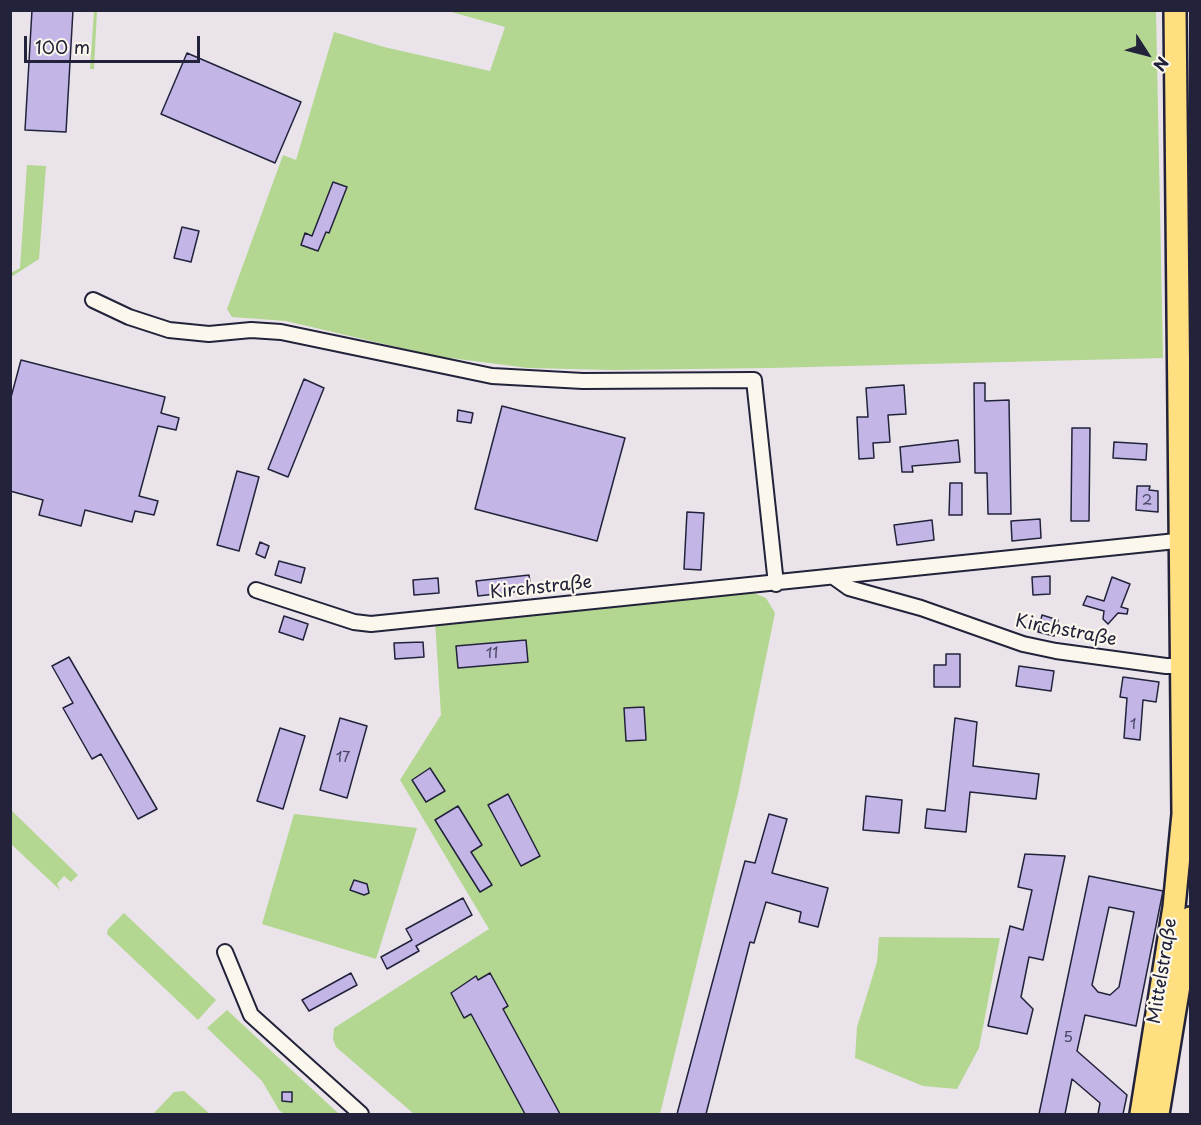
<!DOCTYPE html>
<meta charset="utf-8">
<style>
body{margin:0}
#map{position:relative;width:1201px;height:1125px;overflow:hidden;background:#eae4ea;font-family:"Playpen Sans",sans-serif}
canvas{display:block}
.frame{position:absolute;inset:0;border:12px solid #22223b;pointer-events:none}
.north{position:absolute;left:1117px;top:24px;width:60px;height:60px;-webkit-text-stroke:4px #fbf7ec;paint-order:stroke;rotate:126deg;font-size:16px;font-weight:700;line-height:24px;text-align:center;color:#22223b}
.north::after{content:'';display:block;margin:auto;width:21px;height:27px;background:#22223b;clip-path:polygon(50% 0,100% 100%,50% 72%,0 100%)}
.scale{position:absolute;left:24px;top:36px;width:176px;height:27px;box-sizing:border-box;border:3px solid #22223b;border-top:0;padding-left:8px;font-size:18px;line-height:21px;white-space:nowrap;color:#22223b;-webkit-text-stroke:4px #fbf7ec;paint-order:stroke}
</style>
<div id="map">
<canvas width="1201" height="1125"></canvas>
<div class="frame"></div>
<div class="north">N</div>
<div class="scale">100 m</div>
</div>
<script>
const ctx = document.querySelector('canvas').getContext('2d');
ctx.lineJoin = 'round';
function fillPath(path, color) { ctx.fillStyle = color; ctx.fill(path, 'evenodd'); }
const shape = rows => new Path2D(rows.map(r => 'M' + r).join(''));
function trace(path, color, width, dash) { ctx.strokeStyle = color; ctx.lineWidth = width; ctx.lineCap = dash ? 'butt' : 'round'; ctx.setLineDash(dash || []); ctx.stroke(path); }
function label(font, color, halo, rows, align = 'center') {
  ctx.font = font + ' "Playpen Sans",sans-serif'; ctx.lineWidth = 4.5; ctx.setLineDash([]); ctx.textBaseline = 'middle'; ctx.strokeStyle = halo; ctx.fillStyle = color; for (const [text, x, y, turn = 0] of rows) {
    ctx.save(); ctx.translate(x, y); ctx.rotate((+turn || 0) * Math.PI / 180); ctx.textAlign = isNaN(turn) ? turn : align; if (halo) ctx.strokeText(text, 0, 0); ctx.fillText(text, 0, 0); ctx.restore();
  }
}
const green = shape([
 [94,11,97,11,94,69,90,69],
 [448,11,1156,11,1163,358,769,368,614,370,528,368,435,356,286,321,232,317,227,309,283,155,296,160,334,32,384,47,490,71,505,27],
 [27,165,46,166,39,259,11,277,12,254,11,273,20,268],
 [747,590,766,598,775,613,738,794,660,1114,414,1114,336,1047,333,1039,334,1028,489,929,400,780,441,715,435,621],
 [11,810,78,875,71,882,64,876,57,884,60,890,11,844],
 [294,814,417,828,376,959,262,924],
 [124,913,216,1000,198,1020,107,934,108,929],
 [879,937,1000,938,979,1048,957,1089,923,1086,855,1058,857,1027,877,962],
 [227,1010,339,1114,284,1114,279,1110,262,1081,207,1028],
 [184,1091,210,1114,153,1114,174,1092]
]);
const building = shape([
 [32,10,73,10,66,132,25,130,32,10],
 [187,53,301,102,275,163,161,114,187,53],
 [333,182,347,187,329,233,326,232,318,251,301,245,305,233,312,236,333,182],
 [182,227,199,231,191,262,174,258,182,227],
 [21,360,165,397,161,413,179,418,176,430,158,426,139,496,158,501,154,515,135,511,132,522,85,510,81,526,39,515,43,500,10,491,10,401,21,360],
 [304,379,324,388,288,477,268,469,304,379],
 [974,383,985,383,985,401,1009,400,1011,514,988,514,987,473,975,473,974,383],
 [904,385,906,414,888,415,890,442,873,443,874,458,859,459,857,417,868,417,866,388,904,385],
 [502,406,625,438,597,541,475,509,502,406],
 [458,410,473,413,471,423,457,421,458,410],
 [1072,428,1090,428,1089,521,1071,521,1072,428],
 [958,440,960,462,912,466,913,472,902,472,900,447,958,440],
 [1114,442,1147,444,1146,460,1113,458,1114,442],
 [237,471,259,477,239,551,217,545,237,471],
 [950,483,962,483,962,515,949,515,950,483],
 [1137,486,1150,486,1149,490,1158,491,1158,512,1136,510,1137,486],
 [687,512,704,513,701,570,684,569,687,512],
 [1040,519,1041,538,1012,541,1011,521,1040,519],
 [932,520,934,540,897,545,894,525,932,520],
 [260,542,269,546,265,558,256,554,260,542],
 [279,561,305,568,301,583,275,575,279,561],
 [529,575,531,590,478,596,476,581,529,575],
 [1050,576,1050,594,1033,595,1032,577,1050,576],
 [1112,577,1130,584,1121,607,1128,609,1127,614,1118,613,1108,624,1103,619,1104,611,1083,605,1087,596,1104,601,1112,577],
 [438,578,439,593,414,595,413,580,438,578],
 [1042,615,1058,620,1054,636,1038,632,1042,615],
 [284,616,308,624,303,640,279,632,284,616],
 [526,640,528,662,458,668,456,646,526,640],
 [423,642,424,657,395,659,394,643,423,642],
 [946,654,960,654,960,687,934,687,934,665,946,665,946,654],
 [69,657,157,809,138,819,101,754,92,759,63,708,73,703,52,666,69,657],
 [1019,666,1054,671,1051,691,1016,686,1019,666],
 [1123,677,1159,682,1156,702,1143,700,1140,740,1124,738,1127,698,1120,697,1123,677],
 [644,707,646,740,626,741,624,708,644,707],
 [340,718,367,726,347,798,320,790,340,718],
 [955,718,977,722,973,766,1039,774,1036,799,970,792,966,832,925,828,927,809,945,811,955,718],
 [280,728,305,736,283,809,257,801,280,728],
 [430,768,445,791,426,802,412,780,430,768],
 [508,794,540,856,521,866,488,805,508,794],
 [866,796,902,800,899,833,863,830,866,796],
 [458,806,482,845,471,852,492,885,480,892,435,820,458,806],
 [769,814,787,819,772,873,828,888,818,927,799,922,801,912,766,902,754,943,750,942,706,1114,677,1114,745,861,755,863,769,814],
 [1025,854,1065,856,1043,960,1029,957,1021,997,1033,1009,1027,1034,988,1026,1010,926,1023,930,1032,890,1018,887,1025,854],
 [1089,876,1163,891,1136,1026,1085,1015,1077,1051,1127,1095,1123,1114,1098,1114,1100,1103,1072,1079,1065,1114,1039,1114,1089,876],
 [1109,907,1134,912,1119,987,1110,995,1098,992,1092,985,1109,907],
 [354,880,367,884,369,893,364,895,350,890,354,880],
 [463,898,472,915,416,946,419,951,387,969,381,957,412,940,406,929,463,898],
 [351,973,357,985,309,1011,302,1000,351,973],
 [490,973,508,1006,503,1009,560,1114,525,1114,471,1014,464,1018,451,993,476,976,478,980,490,973],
 [282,1092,292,1092,292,1102,282,1101,282,1092]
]);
const street = shape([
 [93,300,129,317,169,330,209,334,251,330,281,332,492,376,583,381,754,380,776,584],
 [835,578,849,588,921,608,1023,644,1056,651,1166,666,1174,666,1187,661],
 [256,590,354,622,371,624,1186,540],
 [225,952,251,1015,361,1114]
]);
const primary = shape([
 [1141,1114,1174,907,1183,814,1175,10],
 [1158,1114,1190,918]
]);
const numberNames = [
 ["2",1147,501],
 ["11",492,654],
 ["1",1133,725],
 ["17",343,758],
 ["5",1068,1038]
];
const streetNames = [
 ["Kirchstraße",541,588,-6],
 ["Kirchstraße",1066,631,11],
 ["Mittelstraße",1163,971,-81]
];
fillPath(green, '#b3d691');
fillPath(building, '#c3b6e7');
trace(building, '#22223b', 1.5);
trace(street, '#22223b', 18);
trace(primary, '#22223b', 26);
trace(street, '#fbf7ec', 14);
trace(primary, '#ffdf80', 21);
label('15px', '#4a4766', null, numberNames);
label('18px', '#22223b', '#fbf7ec', streetNames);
</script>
